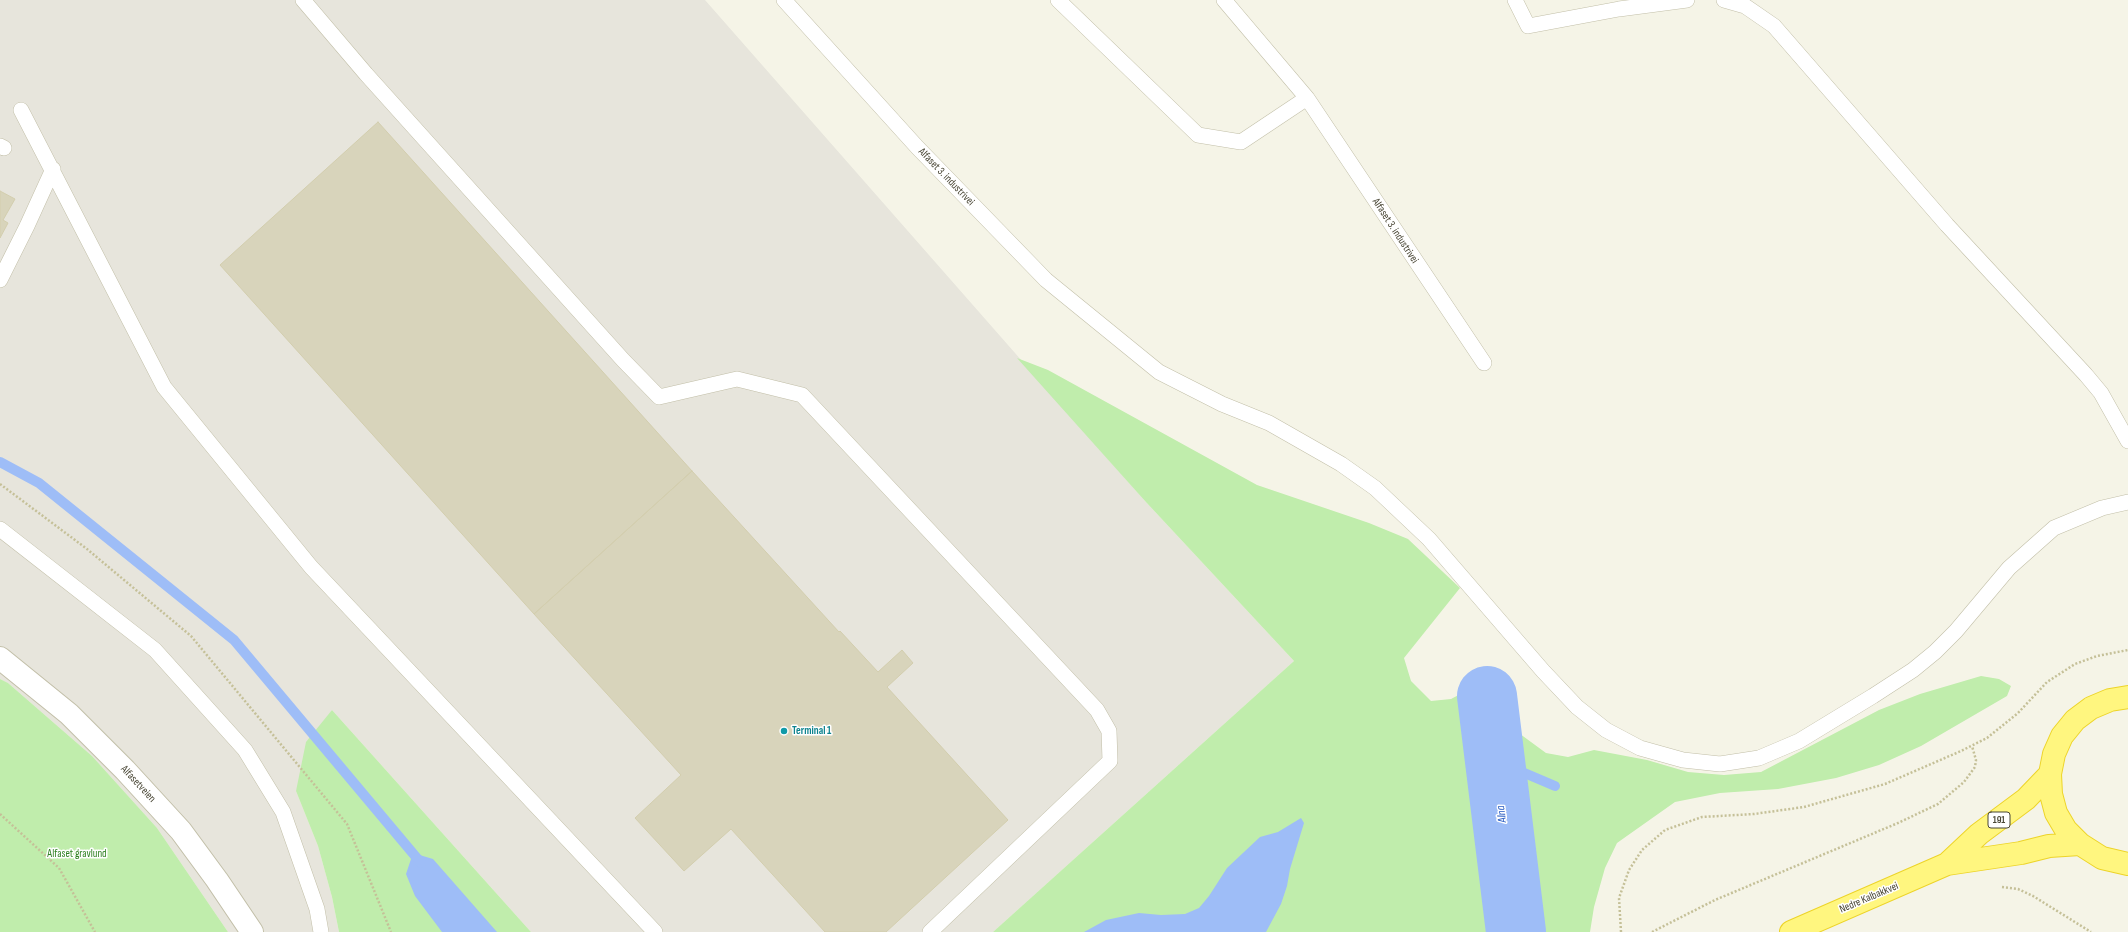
<!DOCTYPE html>
<style>
body{margin:0}
canvas{display:block;background:#f5f4e7}
</style>
<canvas width="2128" height="932"></canvas>
<script>
const ctx = document.querySelector('canvas').getContext('2d');
ctx.lineJoin = 'round';
function fillPath(path, color) { ctx.fillStyle = color; ctx.fill(path, 'evenodd'); }
const shape = rows => new Path2D(rows.map(r => 'M' + r).join(''));
function trace(path, color, width, dash) { ctx.strokeStyle = color; ctx.lineWidth = width; ctx.lineCap = dash ? 'butt' : 'round'; ctx.setLineDash(dash || []); ctx.stroke(path); }
function label(font, color, halo, rows, align = 'center') {
  ctx.font = font + ' "Sofia Sans Condensed",sans-serif'; ctx.lineWidth = 3; ctx.setLineDash([]); ctx.textBaseline = 'middle'; ctx.strokeStyle = halo; ctx.fillStyle = color; for (const [text, x, y, turn = 0] of rows) {
    ctx.save(); ctx.translate(x, y); ctx.rotate((+turn || 0) * Math.PI / 180); ctx.textAlign = isNaN(turn) ? turn : align; if (halo) ctx.strokeText(text, 0, 0); ctx.fillText(text, 0, 0); ctx.restore();
  }
}
const industrial = shape([
 [0,0,705,0,1145,501,1294,661,993,932,531,932,332,710,296,791,318,846,332,897,339,932,228,932,157,828,92,756,8,683,0,679]
]);
const green = shape([
 [1017,358,1048,370,1257,485,1369,523,1408,539,1460,588,1404,658,1411,681,1431,701,1451,699,1470,689,1477,728,1516,731,1546,753,1568,757,1594,750,1647,760,1688,772,1724,775,1761,772,1879,710,1920,694,1981,676,1999,679,2011,686,2007,696,1921,746,1879,765,1836,778,1778,789,1720,793,1675,802,1617,843,1605,868,1594,907,1590,932,993,932,1294,661,1145,501],
 [0,679,8,683,92,756,157,828,228,932,0,932],
 [332,710,531,932,339,932,332,897,318,846,296,791,306,742]
]);
const water = shape([
 [1301,818,1304,823,1290,869,1287,886,1281,904,1266,932,1084,932,1106,920,1139,913,1161,915,1185,914,1199,908,1209,896,1227,868,1260,837,1278,832],
 [413,853,433,859,497,932,442,932,415,896,406,874]
]);
const stream = shape([
 [0,462,39,483,234,640,421,863],
 [1493,746,1515,769,1555,786]
]);
const river = shape([
 [1487,696,1516,932]
]);
const building = shape([
 [378,122,692,471,534,614,220,265,378,122],
 [0,191,15,199,3,220,8,223,0,238,0,191],
 [692,471,839,632,840,631,878,672,902,650,913,663,887,687,1008,820,886,932,825,932,731,829,684,871,635,818,681,775,534,614,692,471]
]);
const path = shape([
 [0,484,87,549,191,636,347,824,391,932],
 [0,814,59,868,95,932],
 [2002,887,2018,889,2033,896,2091,932],
 [1621,932,1619,898,1629,870,1642,850,1665,830,1702,817,1754,814,1804,807,1885,784,1961,751,1987,738,2018,713,2047,682,2075,664,2097,656,2128,650],
 [1652,932,1715,900,1898,823,1938,804,1964,782,1975,767,1976,760,1972,746]
]);
const service = shape([
 [303,0,366,74,623,360,659,397,737,379,802,395,1097,710,1109,731,1110,761,930,932],
 [784,0,917,147,1046,280,1159,372,1222,404,1269,423,1341,464,1375,488,1429,539,1543,671,1577,707,1606,730,1640,748,1683,760,1720,764,1759,758,1799,741,1873,696,1913,670,1935,652,1956,631,2009,568,2054,528,2102,508,2128,502],
 [1058,0,1198,135,1241,142,1307,98],
 [1224,0,1307,98,1484,363],
 [1515,0,1528,26,1619,9,1687,0],
 [1724,0,1745,6,1774,26,1947,225,2086,375,2101,393,2128,441],
 [21,110,164,387,311,567,655,932],
 [0,146,4,148],
 [0,280,27,226,53,169],
 [0,529,155,650,245,750,283,812,317,909,321,932]
]);
const minor = shape([
 [0,658,69,714,125,770,181,831,217,880,252,932]
]);
const trunk = shape([
 [2128,697,2110,700,2091,708,2075,720,2062,736,2054,754,2050,774,2051,794,2056,813,2066,830,2080,844,2102,858,2128,864],
 [1947,864,1979,834,2026,799,2050,774],
 [1791,932,1947,864,2021,853,2049,846,2080,844]
]);
const markers = [
 [784,731,4,"#0f9aa8"]
];
const shields = [
 [1999,820,22]
];
const shieldNames = [
 ["191",1999,820]
];
const streetNames = [
 ["Alfaset 3. industrivei",946,177,46],
 ["Alfaset 3. industrivei",1395,231,57],
 ["Alfasetveien",138,784,47],
 ["Nedre Kalbakkvei",1869,898,-23]
];
const cultureNames = [
 ["Terminal 1",792,731]
];
const parkNames = [
 ["Alfaset gravlund",77,854]
];
const waterNames = [
 ["Alna",1502,814,-97]
];
fillPath(industrial, '#e7e5dc');
fillPath(green, '#c0edac');
fillPath(water, '#9ebdf7');
trace(stream, '#9ebdf7', 10);
trace(river, '#9ebdf7', 60);
fillPath(building, '#d8d4bb');
trace(building, '#d3ceae', 1);
trace(service, '#c2bfa8', 16);
trace(minor, '#c2bfa8', 24);
trace(trunk, '#edd429', 24);
trace(path, '#c5c098', 2.5, [2, 2]);
trace(service, '#fff', 15);
trace(minor, '#fff', 22);
trace(trunk, '#fff67f', 22);
for (const [x, y, r, color] of markers) { const dot = new Path2D(); dot.arc(x, y, r, 0, 2 * Math.PI); ctx.fillStyle = color; ctx.fill(dot); trace(dot, '#fff', 1.5); }
for (const [x, y, w] of shields) { const box = new Path2D(); box.roundRect(x - w / 2, y - 8, w, 16, 3); ctx.fillStyle = '#fff'; ctx.fill(box); trace(box, '#494635', 1); }
label('bold 10px', '#494635', null, shieldNames);
label('11px', '#494635', '#fff', streetNames);
label('bold 11px', '#0d838f', '#fff', cultureNames, 'left');
label('11px', '#2f8122', '#fff', parkNames);
label('italic 12px', '#2358c0', '#fff', waterNames);
</script>
